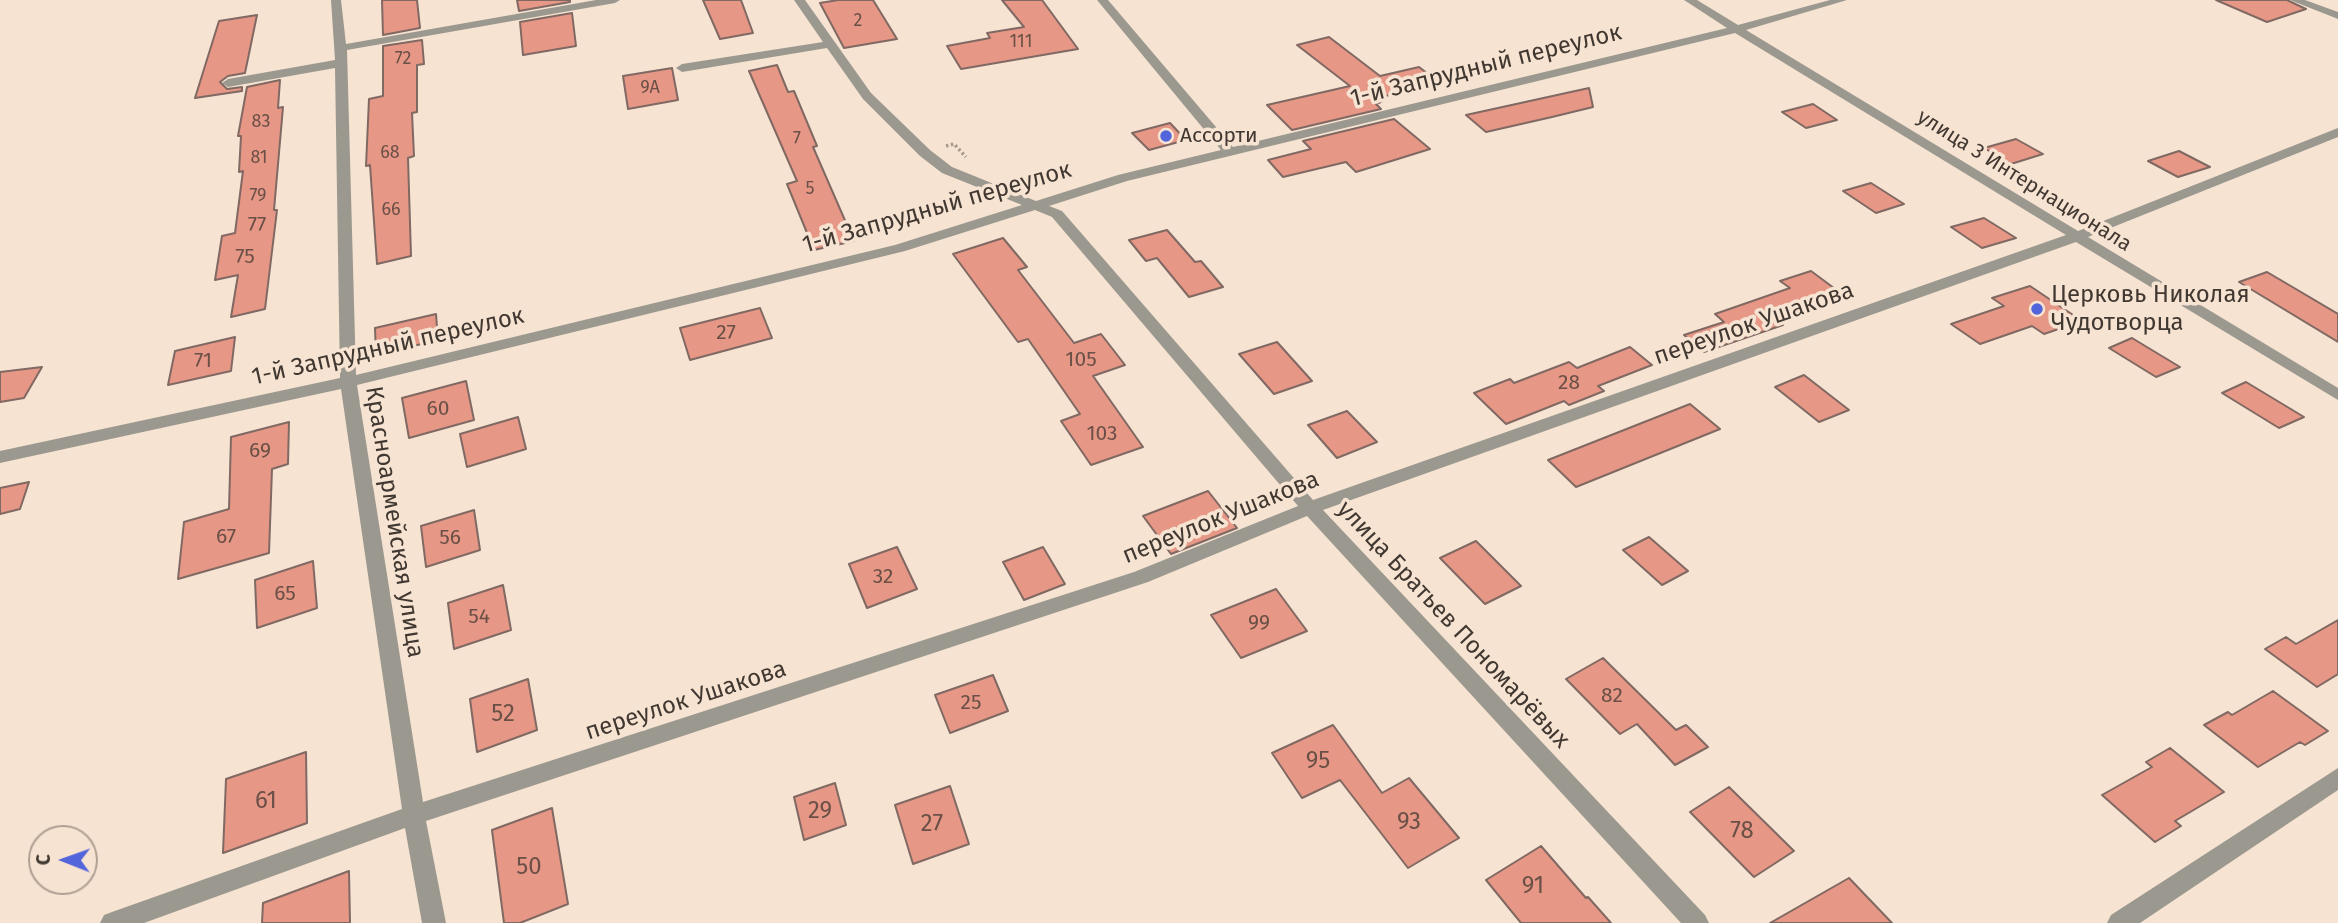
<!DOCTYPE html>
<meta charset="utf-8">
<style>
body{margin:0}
#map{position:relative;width:2338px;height:923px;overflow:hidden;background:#f7e3d2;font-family:"Fira Sans",sans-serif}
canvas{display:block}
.north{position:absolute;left:28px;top:825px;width:70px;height:70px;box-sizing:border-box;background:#f7e3d2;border:2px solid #ae9f92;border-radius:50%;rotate:271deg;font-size:19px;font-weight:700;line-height:28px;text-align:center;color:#403831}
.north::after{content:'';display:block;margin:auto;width:24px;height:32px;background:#5265db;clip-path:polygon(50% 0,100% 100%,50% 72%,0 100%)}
</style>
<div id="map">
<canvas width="2338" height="923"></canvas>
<div class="north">С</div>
</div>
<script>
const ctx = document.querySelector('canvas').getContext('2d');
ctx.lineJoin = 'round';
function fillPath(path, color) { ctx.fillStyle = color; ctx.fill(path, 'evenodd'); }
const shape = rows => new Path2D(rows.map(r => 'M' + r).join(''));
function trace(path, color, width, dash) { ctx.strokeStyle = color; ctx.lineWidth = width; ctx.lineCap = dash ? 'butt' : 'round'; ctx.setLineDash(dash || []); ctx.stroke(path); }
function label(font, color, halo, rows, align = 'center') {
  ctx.font = font + ' "Fira Sans",sans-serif'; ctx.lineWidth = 7; ctx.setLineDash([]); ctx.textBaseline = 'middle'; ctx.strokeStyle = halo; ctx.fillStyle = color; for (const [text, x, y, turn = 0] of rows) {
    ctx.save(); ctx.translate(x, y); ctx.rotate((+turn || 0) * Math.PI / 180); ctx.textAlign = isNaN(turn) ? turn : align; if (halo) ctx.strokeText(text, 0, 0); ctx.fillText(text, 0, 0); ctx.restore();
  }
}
const building = shape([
 [382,0,417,0,420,28,383,35,382,0],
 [517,0,570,0,570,2,519,11,517,0],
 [703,0,741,0,753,33,720,39,703,0],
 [838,0,873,0,897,39,844,48,820,3,838,0],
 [1002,0,1042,0,1078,49,961,69,947,46,990,38,987,33,1024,27,1002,0],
 [2216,0,2287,0,2306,9,2267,22,2216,0],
 [572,13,576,46,523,55,520,22,572,13],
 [257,15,245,73,228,76,220,82,227,89,242,87,242,91,195,98,219,21,257,15],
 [1329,37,1380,76,1419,67,1440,83,1377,98,1381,102,1376,104,1381,109,1292,130,1267,105,1350,86,1297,45,1329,37],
 [422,40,424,64,417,65,417,112,412,113,414,156,408,158,411,256,377,264,370,165,366,166,369,99,383,96,383,46,422,40],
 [777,65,788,92,794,91,817,146,813,147,854,241,814,250,787,184,797,181,749,71,777,65],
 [672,68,678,100,628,109,623,76,672,68],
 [280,80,278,108,283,107,274,210,277,210,265,309,231,317,238,275,215,280,222,236,235,233,243,171,239,172,241,136,238,136,247,87,280,80],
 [1589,88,1593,107,1552,117,1486,132,1466,115,1589,88],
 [1813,104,1837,120,1806,128,1782,112,1813,104],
 [1394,119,1430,149,1356,172,1346,162,1283,177,1268,160,1311,149,1303,141,1394,119],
 [1170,123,1186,140,1149,150,1132,133,1170,123],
 [2016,139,2043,154,2011,164,1984,148,2016,139],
 [2179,151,2210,167,2178,177,2148,161,2179,151],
 [1871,183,1904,204,1876,213,1843,191,1871,183],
 [1984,218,2016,238,1982,248,1951,227,1984,218],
 [1167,230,1195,262,1201,261,1223,287,1189,297,1157,258,1146,261,1129,240,1167,230],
 [1003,238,1027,267,1018,270,1074,343,1101,334,1125,365,1093,376,1143,447,1091,465,1061,421,1080,414,1028,339,1018,342,953,254,1003,238],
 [1811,271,1846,297,1775,319,1783,325,1704,352,1684,335,1724,322,1715,314,1790,288,1780,281,1811,271],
 [2267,272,2338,314,2338,342,2239,282,2267,272],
 [2030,286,2082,321,2044,334,2032,326,1980,344,1951,324,2004,306,1992,298,2030,286],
 [760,308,772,338,690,360,680,328,760,308],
 [436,314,438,340,376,355,375,328,436,314],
 [235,337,231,371,168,385,175,351,235,337],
 [2132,338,2180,367,2156,377,2109,348,2132,338],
 [1277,342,1312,381,1274,394,1239,354,1277,342],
 [1630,347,1652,365,1598,386,1604,391,1569,405,1564,401,1506,424,1474,393,1510,379,1514,383,1569,362,1577,368,1630,347],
 [42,367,24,398,0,402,0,372,42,367],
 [1804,375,1849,410,1819,422,1775,387,1804,375],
 [466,381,474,420,409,438,402,398,466,381],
 [2246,382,2304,417,2279,428,2222,393,2246,382],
 [1690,404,1720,429,1576,487,1548,460,1690,404],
 [1347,411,1377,442,1337,458,1308,425,1347,411],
 [518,417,526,449,467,467,460,434,518,417],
 [289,422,288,464,272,469,269,553,178,579,184,522,229,509,231,437,289,422],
 [29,482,20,509,0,514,0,488,29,482],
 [1208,491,1237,528,1171,554,1143,516,1208,491],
 [474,510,480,550,426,567,421,526,474,510],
 [1649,537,1688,571,1662,585,1623,550,1649,537],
 [1476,541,1521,586,1485,604,1440,558,1476,541],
 [897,547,917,589,867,608,849,564,897,547],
 [1043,547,1065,584,1024,600,1003,562,1043,547],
 [313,561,317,608,257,628,255,580,313,561],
 [503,585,511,630,454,649,448,603,503,585],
 [1276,589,1307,631,1241,658,1211,615,1276,589],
 [2338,620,2338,674,2317,687,2265,649,2286,637,2296,644,2338,620],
 [1603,658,1676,730,1686,725,1708,747,1675,765,1637,724,1620,734,1566,679,1603,658],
 [993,675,1008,711,950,733,935,695,993,675],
 [528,679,537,730,477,752,470,699,528,679],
 [2273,691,2328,731,2305,745,2300,742,2258,767,2204,725,2228,712,2232,715,2273,691],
 [1333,725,1382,793,1409,778,1459,838,1408,868,1340,780,1302,798,1272,753,1333,725],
 [2170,748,2224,792,2175,821,2181,826,2155,842,2102,795,2152,767,2146,762,2170,748],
 [306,752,307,823,223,853,226,779,306,752],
 [835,783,846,825,804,840,794,797,835,783],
 [950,786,969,844,913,864,895,805,950,786],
 [1729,787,1794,851,1754,877,1690,812,1729,787],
 [552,808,568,904,520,923,504,923,492,830,552,808],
 [1541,846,1586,898,1588,897,1611,923,1521,923,1486,880,1541,846],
 [349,871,350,923,262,923,263,903,349,871],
 [1849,878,1892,923,1770,923,1849,878]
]);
const path = shape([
 [946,146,954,144,966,157]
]);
const minor = shape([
 [331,0,341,0,346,44,596,0,620,0,615,3,347,50,356,375,895,245,1022,205,942,173,920,156,863,99,827,48,682,72,676,68,682,64,823,42,794,0,805,0,871,93,930,150,952,167,1036,201,1118,175,1221,150,1097,0,1108,0,1233,147,1727,28,1684,0,1697,0,1738,25,1830,0,1847,0,1746,30,2078,231,2338,128,2338,137,2088,237,2338,388,2338,400,2076,242,1323,510,1705,915,1709,923,1681,923,1307,516,1148,582,426,821,446,923,422,923,405,828,144,923,100,923,104,915,112,912,402,809,341,389,0,463,0,451,340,378,335,68,228,87,222,83,228,79,335,60,331,0],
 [1735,33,2066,235,1313,500,1062,211,1049,206,1127,181,1735,33],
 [1035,210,1052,217,1298,506,1134,572,423,802,357,385,905,251,1035,210],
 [2290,0,2305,0,2338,12,2338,19,2290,0],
 [2338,768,2338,790,2140,923,2107,923,2111,915,2338,768]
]);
const markers = [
 [1166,136,7,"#5265db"],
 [2037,309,7,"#5265db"]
];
const farNumbernames = [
 ["2",858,21],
 ["111",1021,42],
 ["72",403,59],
 ["9А",650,88],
 ["83",261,122],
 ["7",797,139],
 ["68",390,153],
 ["81",259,158],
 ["5",810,189],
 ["79",258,196],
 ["66",391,210]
];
const farPoinames = [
 ["Ассорти",1180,136]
];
const farStreetnames = [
 ["улица 3 Интернационала",2024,181,32]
];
const numberNames = [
 ["77",257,225],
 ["75",245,257],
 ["27",726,333],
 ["105",1081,360],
 ["71",203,361],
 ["28",1569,383],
 ["60",438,409],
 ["103",1102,434],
 ["69",260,451],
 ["67",226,537],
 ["56",450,538],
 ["32",883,577],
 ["65",285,594],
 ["54",479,617],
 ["99",1259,623],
 ["82",1612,696],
 ["25",971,703]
];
const streetNames = [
 ["1-й Запрудный переулок",1486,66,-14],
 ["1-й Запрудный переулок",937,208,-16],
 ["переулок Ушакова",1754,324,-19],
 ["1-й Запрудный переулок",388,347,-13],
 ["переулок Ушакова",1221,518,-22],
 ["Красноармейская улица",394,522,81],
 ["улица Братьев Пономарёвых",1453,625,47],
 ["переулок Ушакова",686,701,-18]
];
const poiNames = [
 ["Церковь Николая",2051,295],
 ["Чудотворца",2051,323]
];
const nearNumbernames = [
 ["52",503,714],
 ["95",1318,761],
 ["61",266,801],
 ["29",820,811],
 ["93",1409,822],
 ["27",932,824],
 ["78",1742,831],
 ["50",529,867],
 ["91",1533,886]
];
fillPath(building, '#e79786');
trace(building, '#806963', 2);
trace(path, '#a99a8d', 3.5, [2.5, 2.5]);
fillPath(minor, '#9b998f');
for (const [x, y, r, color] of markers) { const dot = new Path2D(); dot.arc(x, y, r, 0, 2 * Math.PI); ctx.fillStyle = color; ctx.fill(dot); trace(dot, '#f7e3d2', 2.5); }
label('18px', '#6a5046', null, farNumbernames);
label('21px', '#403831', '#f7e3d2', farPoinames, 'left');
label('21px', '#403831', '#f7e3d2', farStreetnames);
label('21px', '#6a5046', null, numberNames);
label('24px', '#403831', '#f7e3d2', streetNames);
label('24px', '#403831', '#f7e3d2', poiNames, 'left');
label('24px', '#6a5046', null, nearNumbernames);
</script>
